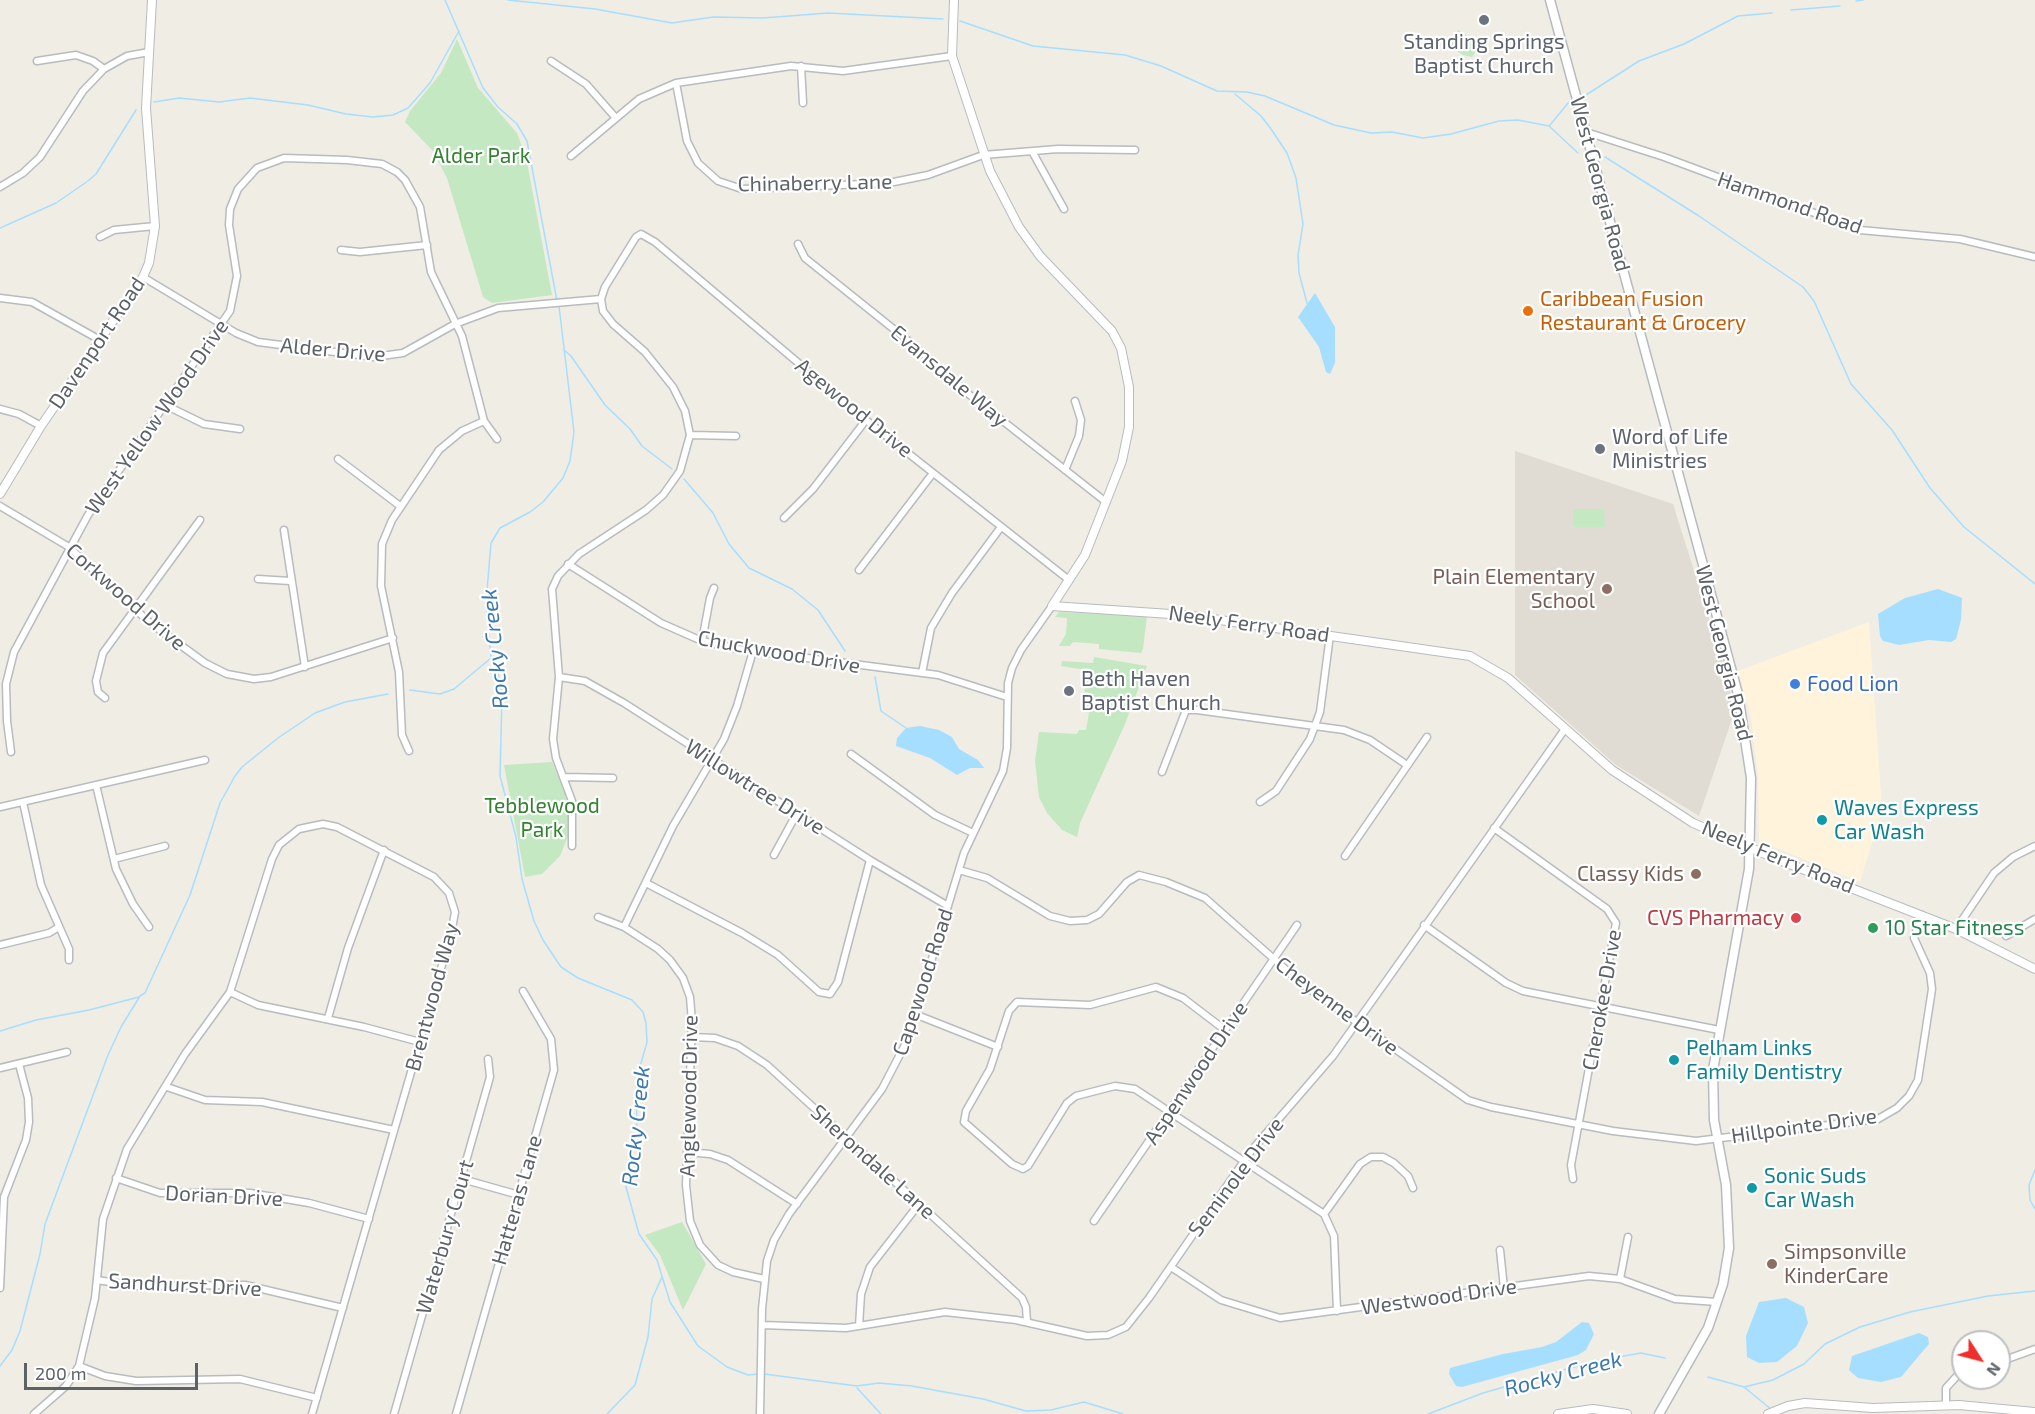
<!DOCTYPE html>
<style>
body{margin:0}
#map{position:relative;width:2035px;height:1414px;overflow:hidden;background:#f0ede5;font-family:"Exo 2",sans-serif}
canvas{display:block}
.north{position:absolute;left:1951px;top:1330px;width:60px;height:60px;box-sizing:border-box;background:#fff;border:2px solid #bec0c2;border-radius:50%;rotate:126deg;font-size:16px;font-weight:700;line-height:24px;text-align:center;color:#5d6266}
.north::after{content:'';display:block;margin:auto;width:21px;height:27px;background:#f02e2b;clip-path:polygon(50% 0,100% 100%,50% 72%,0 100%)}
.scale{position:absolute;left:24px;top:1363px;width:174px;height:27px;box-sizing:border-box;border:3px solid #5d6266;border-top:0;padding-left:8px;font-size:18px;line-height:21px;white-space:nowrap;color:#5d6266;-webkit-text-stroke:4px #fff;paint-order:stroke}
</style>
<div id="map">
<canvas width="2035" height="1414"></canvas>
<div class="north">N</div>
<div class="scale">200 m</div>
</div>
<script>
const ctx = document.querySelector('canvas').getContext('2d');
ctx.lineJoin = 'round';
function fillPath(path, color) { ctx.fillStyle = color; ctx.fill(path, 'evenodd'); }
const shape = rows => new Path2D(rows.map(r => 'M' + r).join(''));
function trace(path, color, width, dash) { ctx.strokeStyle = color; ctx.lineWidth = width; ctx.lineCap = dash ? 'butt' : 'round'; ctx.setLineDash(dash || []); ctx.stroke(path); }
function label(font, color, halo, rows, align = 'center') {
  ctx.font = font + ' "Exo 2",sans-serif'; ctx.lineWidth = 4.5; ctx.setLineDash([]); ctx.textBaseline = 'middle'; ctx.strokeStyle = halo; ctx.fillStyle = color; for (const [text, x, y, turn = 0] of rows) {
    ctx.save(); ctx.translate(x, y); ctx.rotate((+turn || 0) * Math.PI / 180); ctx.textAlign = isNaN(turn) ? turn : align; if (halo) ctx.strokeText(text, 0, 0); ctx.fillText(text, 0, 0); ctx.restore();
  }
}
const commercial = shape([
 [1869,622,1882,809,1860,882,1759,841,1758,776,1751,718,1738,671]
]);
const education = shape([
 [1515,451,1673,504,1729,682,1733,716,1699,816,1616,765,1515,675]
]);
const green = shape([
 [1458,30,1481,44,1472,57,1463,55,1448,45],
 [457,39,478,88,517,133,526,157,552,295,492,303,483,297,447,178,432,150,405,122,410,111,441,73],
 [1573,509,1604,509,1605,527,1573,527],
 [1059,612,1147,616,1143,649,1141,653,1099,649,1099,644,1073,642,1070,646,1059,646,1066,634,1067,618,1055,617],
 [1094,657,1147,666,1125,724,1080,823,1077,837,1062,830,1047,813,1039,797,1035,761,1039,732,1077,734,1079,730,1086,730,1089,713,1082,712,1087,670,1061,666,1062,661,1093,663],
 [552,762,563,788,571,815,570,831,560,856,542,874,525,877,504,765],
 [682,1222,706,1264,683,1310,660,1255,645,1235]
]);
const water = shape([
 [1315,293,1335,327,1335,363,1330,374,1326,372,1319,347,1298,317],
 [1938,589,1962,598,1961,620,1956,639,1951,642,1929,640,1899,645,1883,641,1880,636,1878,614,1905,598],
 [920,726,939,730,952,737,959,749,978,760,984,768,970,768,957,775,930,758,896,746,897,738,906,728],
 [1786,1298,1804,1307,1808,1323,1797,1346,1777,1362,1759,1363,1747,1357,1746,1336,1759,1302],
 [1582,1322,1589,1323,1594,1334,1586,1350,1578,1355,1462,1387,1456,1386,1449,1374,1450,1368,1503,1354,1542,1347,1556,1342],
 [1919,1333,1928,1337,1929,1344,1901,1377,1881,1382,1858,1378,1849,1370,1852,1356]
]);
const stream = shape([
 [445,0,483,88,498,107,517,124,527,141,557,301],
 [508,0,595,9,672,23,713,17,763,18,828,13,943,19],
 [1856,1,1863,0],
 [1791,10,1840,6],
 [960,21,1033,46,1125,55,1161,66,1217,91,1247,92,1265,96,1334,125,1371,133,1392,132,1423,138,1451,134,1499,121,1518,120,1549,126,1578,153],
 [1235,94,1261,116,1271,129,1287,153,1296,178,1303,224,1298,255,1299,273,1307,303],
 [1586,95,1639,61,1684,44,1738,16,1772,13],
 [154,102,179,98,219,102,250,98,308,105,346,114,373,117,393,115,408,108,430,83,459,31],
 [1550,125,1569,102],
 [1605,157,1699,216,1803,287,1814,301,1851,384,1892,430,1930,488,1964,527,2035,584],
 [0,228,56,203,88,181,96,174,136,110],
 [559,306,574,432,570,461,563,478,543,502,530,512,500,528,491,543,486,602,491,657,499,677,502,697,500,776,516,837,522,879,534,921,543,940,561,967,578,978,632,1000,643,1012,646,1023,647,1042,636,1081,637,1131,626,1187,639,1234,657,1260,670,1302,698,1346,727,1367,748,1375,759,1374],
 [564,350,571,356,605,405,630,429,642,446,672,469],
 [684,479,713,513,729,544,749,568,792,589,818,610,845,651],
 [875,677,881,711,906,728],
 [410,690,440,694,454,689,491,658],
 [0,1031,36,1020,89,1010,139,997],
 [2035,1170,2029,1185,2030,1200,2035,1209],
 [0,1366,12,1350,20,1331,40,1254,45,1224,108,1055,121,1027,140,996,145,993,190,895,220,803,235,776,242,767,278,738,315,713,345,702,388,694],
 [764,1374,857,1386,879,1383,912,1386,983,1399,1026,1411,1051,1410,1084,1402,1123,1414],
 [1708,1377,1744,1387,1772,1410],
 [1744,1387,1773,1380,1804,1364,1825,1344,1860,1327,1910,1312,1988,1296,2035,1291],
 [857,1388,881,1414],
 [607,1414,635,1385,648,1337,652,1299,662,1277],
 [1428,1414,1483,1393,1595,1361,1641,1353,1665,1358]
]);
const minor = shape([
 [37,61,76,55,93,61,104,69],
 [551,61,586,84,615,117],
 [801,66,803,103],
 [676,83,687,141,698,163,718,181,742,189,889,183,928,175,983,155,1058,149,1135,150],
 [1586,132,1664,157,1860,230,1960,239,2035,257],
 [1033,153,1064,209],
 [571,156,639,99,676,83,791,66,843,71,952,56],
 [0,187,23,173,40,157,83,91,104,69,127,56,149,52],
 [100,237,114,230,155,226],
 [798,244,805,258,911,343,966,392,1106,502],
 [341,250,360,252,427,245],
 [143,277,236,333,258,342,374,357,403,353,455,324,498,308,601,299],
 [0,298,32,302,100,340],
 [165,405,204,424,240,429],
 [0,409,19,414,41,426],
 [690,435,736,436],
 [338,459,400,506],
 [1065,470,1079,436,1081,420,1075,401],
 [0,506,69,547,149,622,205,663,227,674,254,679,271,677,393,638],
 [784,518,813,489,866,420],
 [284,530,305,667],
 [568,564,661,623,702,641,738,649,938,675,1007,697],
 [859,570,933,473],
 [258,579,290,581],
 [702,641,710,598,714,588],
 [922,673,931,628,952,593,1001,527],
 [559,677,585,681,624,703,870,860,948,906],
 [105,698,98,692,96,681,103,653,200,520],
 [409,751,402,735,399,672,381,586,382,544,392,520,439,450,462,431,484,421],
 [11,752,7,721,6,684,14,652,88,515,230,311,237,276,229,225,230,209,238,189,257,168,284,158,347,160,382,164,397,172,405,180,420,207,431,272,462,336,484,421,497,439],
 [851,754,935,815,973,833],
 [1162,772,1186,710,1197,710,1344,730,1370,740,1407,765],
 [563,777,613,778],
 [96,785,116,869,133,904,149,927],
 [23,802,41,885,69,949,69,960],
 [1260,802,1276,791,1310,739,1320,712,1330,635],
 [0,807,205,760],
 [1494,828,1607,909,1616,923,1571,1165,1573,1179],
 [572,846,572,801,556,758,553,739,559,677,552,589,558,576,579,554,646,510,663,495,680,471,690,435,685,411,673,387,645,352,613,324,603,311,601,299,605,287,636,237,641,234,655,242,866,420,1069,580],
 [774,855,797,813],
 [1345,856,1427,737],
 [114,859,165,846],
 [959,870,987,878,1050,916,1070,921,1087,920,1099,914,1127,882,1139,875,1166,882,1205,898,1301,983,1468,1100,1491,1107,1613,1131,1696,1141,1878,1119,1897,1108,1909,1096,1918,1080,1932,989,1930,973,1914,938,1922,915],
 [646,883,742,933,778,955,819,992,830,994,838,982,870,860],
 [598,917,624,927,658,949,670,960,683,978,690,997,692,1022,686,1185,690,1221,700,1245,718,1265,733,1272,764,1279],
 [1424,925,1506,983,1523,991,1719,1030],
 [624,927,673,826,724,739,737,706,753,651],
 [1956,929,1994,873,2013,857,2035,846],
 [2006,936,2035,919],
 [0,945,49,933,59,927],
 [230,992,258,1005,364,1027,420,1042],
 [917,1015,998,1047],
 [328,1018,348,948,384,850],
 [1225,1030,1183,998,1156,987,1090,1005,1017,1002,1009,1011,990,1069,966,1111,964,1122,1012,1164,1023,1169,1028,1166,1067,1103,1076,1096,1115,1086,1135,1089,1324,1214,1334,1236,1337,1311],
 [692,1037,715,1038,738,1046,767,1065,1022,1298,1026,1307,1027,1322],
 [0,1068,67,1052],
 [167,1087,205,1100,262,1102,394,1130],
 [687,1152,710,1154,728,1160,797,1204],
 [116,1178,160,1193,250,1193,309,1203,369,1219],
 [462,1179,519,1195],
 [1324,1214,1360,1164,1371,1157,1383,1157,1394,1163,1408,1176,1413,1188],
 [1094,1221,1297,925],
 [1500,1250,1504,1288],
 [1171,1267,1221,1300,1280,1318,1589,1276,1620,1279,1675,1299,1717,1302],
 [1620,1279,1628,1237],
 [97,1280,135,1286,245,1285,343,1308],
 [0,1288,4,1197,26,1140,29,1122,28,1098,19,1064],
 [762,1325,846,1328,945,1312,1016,1320,1087,1336,1108,1335,1126,1327,1149,1298,1251,1151,1333,1056,1565,729],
 [859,1326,861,1294,870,1267,919,1204],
 [1999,1362,2035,1349],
 [79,1366,105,1376,136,1381,240,1379,317,1398],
 [1946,1404,1946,1388,1956,1377,1963,1374],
 [34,1414,66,1386,79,1366,95,1298,103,1219,127,1149,185,1054,230,992,272,859,279,845,299,829,323,824,337,827,434,877,449,893,455,912,451,934,312,1414],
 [394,1414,490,1077,488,1059],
 [456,1414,554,1070,551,1039,523,991],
 [760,1414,762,1309,767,1261,774,1240,789,1214,882,1089,907,1041,964,853,1003,771,1007,748,1008,683,1012,668,1021,650,1052,606]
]);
const tertiary = shape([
 [954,0,952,56,990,171,1019,227,1040,256,1112,331,1121,348,1129,387,1129,427,1122,461,1085,555,1052,606,1185,615,1470,656,1508,678,1612,770,1693,823,1779,860,1956,929,2035,969],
 [0,494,41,426,143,277,149,263,155,226,146,108,152,0],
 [1558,1414,1593,1409,1627,1414],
 [1768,1414,1788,1406,1805,1403,1873,1408,1959,1405,2035,1412]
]);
const secondary = shape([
 [1550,0,1738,694,1751,778,1749,869,1713,1070,1714,1120,1726,1185,1729,1248,1723,1284,1708,1328,1659,1414]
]);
const markers = [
 [1484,20,6,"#6b7280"],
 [1528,311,6,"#e8710a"],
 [1600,449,6,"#6b7280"],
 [1607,589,6,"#8d6e63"],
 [1795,684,6,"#3f7fe0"],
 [1069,691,6,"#6b7280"],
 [1822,820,6,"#0f9aa8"],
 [1696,874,6,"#8d6e63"],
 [1796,918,6,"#e0444e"],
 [1873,928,6,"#2e9e5b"],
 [1674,1060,6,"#0f9aa8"],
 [1752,1188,6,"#0f9aa8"],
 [1772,1264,6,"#8d6e63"]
];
const worshipNames = [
 ["Standing Springs",1484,42,"center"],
 ["Baptist Church",1484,66,"center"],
 ["Word of Life",1612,437],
 ["Ministries",1612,461],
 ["Beth Haven",1081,679],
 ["Baptist Church",1081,703]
];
const parkNames = [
 ["Alder Park",481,156],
 ["Tebblewood",542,806],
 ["Park",542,830]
];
const streetNames = [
 ["Chinaberry Lane",815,183,-1],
 ["West Georgia Road",1600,184,75],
 ["Hammond Road",1790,203,19],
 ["Davenport Road",97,343,-56],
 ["Alder Drive",333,350,5],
 ["Evansdale Way",949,376,40],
 ["Agewood Drive",854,408,39],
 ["West Yellow Wood Drive",157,417,-55],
 ["Corkwood Drive",126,597,41],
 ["Neely Ferry Road",1249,624,8],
 ["Chuckwood Drive",779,652,10],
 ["West Georgia Road",1724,653,76],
 ["Willowtree Drive",755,787,32],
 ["Neely Ferry Road",1778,857,22],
 ["Capewood Road",923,982,-72],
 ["Brentwood Way",432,997,-75],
 ["Cherokee Drive",1602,1000,-80],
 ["Cheyenne Drive",1337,1006,37],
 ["Aspenwood Drive",1196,1073,-56],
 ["Anglewood Drive",689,1096,-89],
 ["Hillpointe Drive",1804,1126,-8],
 ["Sherondale Lane",873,1162,42],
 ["Seminole Drive",1236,1177,-53],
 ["Dorian Drive",224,1196,3],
 ["Hatteras Lane",517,1200,-74],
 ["Waterbury Court",445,1237,-74],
 ["Sandhurst Drive",185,1285,3],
 ["Westwood Drive",1439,1297,-8]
];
const foodNames = [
 ["Caribbean Fusion",1540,299],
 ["Restaurant & Grocery",1540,323]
];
const educationNames = [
 ["Plain Elementary",1595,577],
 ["School",1595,601],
 ["Classy Kids",1684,874],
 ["Simpsonville",1784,1252,"left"],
 ["KinderCare",1784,1276,"left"]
];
const shopNames = [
 ["Food Lion",1807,684]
];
const cultureNames = [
 ["Waves Express",1834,808],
 ["Car Wash",1834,832],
 ["Pelham Links",1686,1048],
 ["Family Dentistry",1686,1072],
 ["Sonic Suds",1764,1176],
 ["Car Wash",1764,1200]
];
const healthNames = [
 ["CVS Pharmacy",1784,918]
];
const leisureNames = [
 ["10 Star Fitness",1885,928]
];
const waterNames = [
 ["Rocky Creek",495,649,-96],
 ["Rocky Creek",636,1126,-84],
 ["Rocky Creek",1563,1374,-15]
];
fillPath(commercial, '#fff4db');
fillPath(education, '#e0dcd3');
fillPath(green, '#c4e8c1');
fillPath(water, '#a6deff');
trace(stream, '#a6deff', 1.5);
trace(minor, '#b8bbbf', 9);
trace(tertiary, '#b8bbbf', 10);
trace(secondary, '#b7bbc0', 11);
trace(minor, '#fff', 6);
trace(tertiary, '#fff', 8);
trace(secondary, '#fff', 8);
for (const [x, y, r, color] of markers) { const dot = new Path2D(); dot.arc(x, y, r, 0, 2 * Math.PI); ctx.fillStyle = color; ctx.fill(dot); trace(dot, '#fff', 2); }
label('21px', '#5b616d', '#fff', worshipNames, 'left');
label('21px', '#328230', '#fff', parkNames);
label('21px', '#5d6266', '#fff', streetNames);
label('21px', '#c56008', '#fff', foodNames, 'left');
label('21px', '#785e54', '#fff', educationNames, 'right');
label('21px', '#366cbe', '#fff', shopNames, 'left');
label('21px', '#0d838f', '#fff', cultureNames, 'left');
label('21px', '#be3a42', '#fff', healthNames, 'right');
label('21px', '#27864d', '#fff', leisureNames, 'left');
label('italic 22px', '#3c7aad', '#fff', waterNames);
</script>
